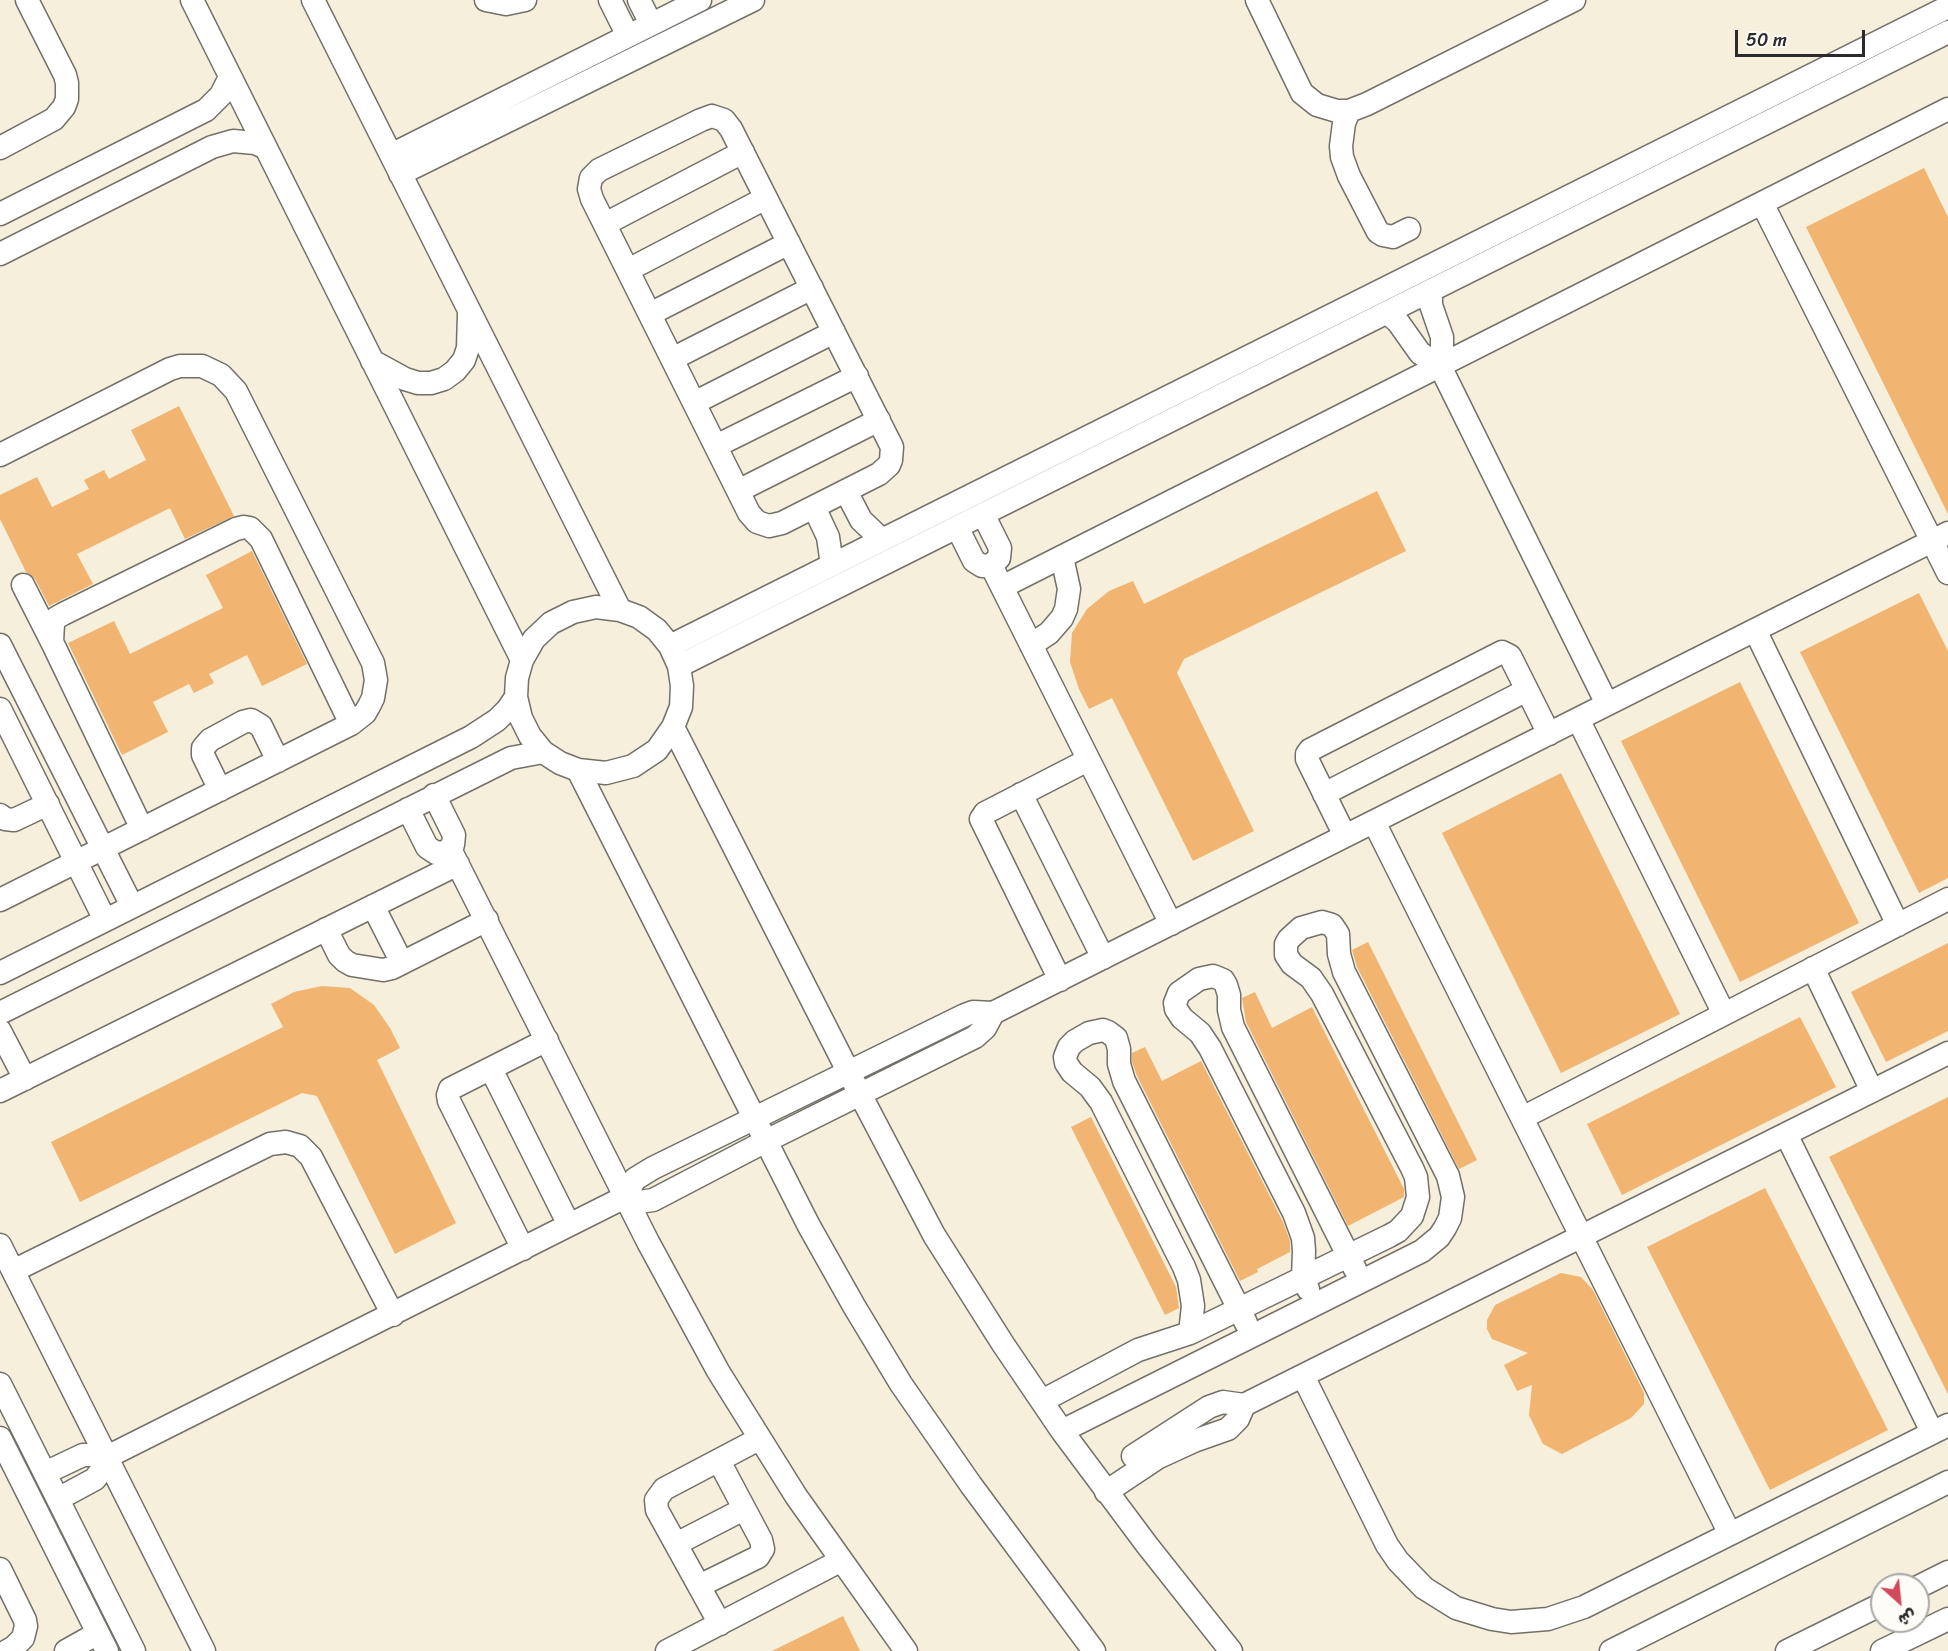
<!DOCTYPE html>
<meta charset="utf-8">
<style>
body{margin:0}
#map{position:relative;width:1948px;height:1651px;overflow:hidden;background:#f5efdc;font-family:Sriracha,"Playpen Sans Arabic",sans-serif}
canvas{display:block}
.north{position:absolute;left:1870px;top:1573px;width:60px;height:60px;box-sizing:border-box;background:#fdfcf7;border:2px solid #a9a8a5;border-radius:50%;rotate:153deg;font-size:16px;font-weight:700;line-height:24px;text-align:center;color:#2b2b2b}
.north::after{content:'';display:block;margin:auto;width:21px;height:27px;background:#d1495b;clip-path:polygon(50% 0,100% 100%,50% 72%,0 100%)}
.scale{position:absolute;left:1735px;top:30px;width:130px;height:27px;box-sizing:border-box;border:3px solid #2b2b2b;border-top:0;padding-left:8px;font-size:18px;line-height:21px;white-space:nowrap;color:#2b2b2b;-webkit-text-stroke:4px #fdfcf7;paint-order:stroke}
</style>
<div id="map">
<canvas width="1948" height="1651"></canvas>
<div class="north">ش</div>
<div class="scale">50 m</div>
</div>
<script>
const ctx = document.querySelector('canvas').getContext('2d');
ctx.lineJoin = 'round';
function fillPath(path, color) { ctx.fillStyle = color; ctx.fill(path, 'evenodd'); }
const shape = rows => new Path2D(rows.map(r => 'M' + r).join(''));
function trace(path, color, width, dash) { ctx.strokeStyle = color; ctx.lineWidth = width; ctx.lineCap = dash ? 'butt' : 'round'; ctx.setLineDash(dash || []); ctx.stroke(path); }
const building = shape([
 [1924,168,1948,217,1948,514,1806,227],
 [179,406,234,516,185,539,170,508,77,554,93,584,49,606,35,579,26,572,0,519,0,495,37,477,52,507,89,489,84,480,104,470,109,479,146,460,131,430],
 [1377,491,1406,551,1184,659,1177,673,1254,831,1193,861,1112,698,1089,709,1079,689,1070,662,1072,633,1087,609,1109,591,1133,581,1144,604],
 [252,551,307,664,262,686,247,655,209,674,214,683,194,693,189,684,153,702,168,732,122,755,68,643,114,621,130,654,223,608,206,575],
 [1919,593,1948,651,1948,878,1919,893,1800,652],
 [1740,682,1859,923,1740,982,1621,741],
 [1561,773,1680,1014,1561,1073,1442,833],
 [1368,942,1477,1160,1459,1169,1357,967,1352,950],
 [1948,943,1948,1031,1886,1062,1851,992],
 [322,986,350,988,374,1005,390,1028,400,1048,377,1060,456,1223,395,1254,317,1096,302,1093,80,1202,51,1142,283,1027,271,1004,294,992],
 [1255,992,1272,1028,1312,1007,1404,1189,1404,1197,1348,1226,1246,1022,1242,998],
 [1800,1017,1836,1087,1622,1195,1587,1124],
 [1145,1047,1162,1081,1201,1061,1283,1222,1290,1241,1290,1252,1257,1269,1258,1272,1240,1281,1137,1076,1132,1062,1132,1053],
 [1948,1097,1948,1394,1829,1157],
 [1091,1117,1176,1287,1179,1308,1165,1315,1071,1127],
 [1765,1188,1888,1430,1770,1490,1647,1247],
 [1561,1273,1581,1277,1593,1290,1644,1393,1644,1404,1631,1418,1562,1454,1543,1444,1529,1415,1532,1385,1517,1391,1504,1365,1528,1353,1492,1339,1487,1329,1487,1320,1495,1305],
 [843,1616,860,1651,772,1651]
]);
const minor = shape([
 [192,0,522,660],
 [313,0,620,610],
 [486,0,506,4,525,0],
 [610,0,628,36],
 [639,0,651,24],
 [1257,0,1302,93,1317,105,1337,111,1349,111,1367,104,1574,0],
 [1349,111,1344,123,1341,146,1342,157,1349,176,1378,232,1383,235,1393,237,1409,229],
 [712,116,724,120,731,129,892,447,891,460,889,465,879,474,782,523,769,526,757,522,749,513,592,199,589,189,591,178,599,170,701,120,712,116],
 [0,148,54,119,64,107,67,99,67,83,65,75,27,0],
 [391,155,700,0],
 [400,174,753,0],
 [1762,203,1948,573],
 [0,214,206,110,221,95,230,77],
 [605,224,743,152],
 [0,254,212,147,233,141,255,143,264,147],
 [628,270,766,198],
 [1431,291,1431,305,1442,337,1442,356,1440,366],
 [1388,313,1398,322,1420,353,1440,366,1607,704],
 [650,314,789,243],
 [672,359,812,288],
 [372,361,405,379,418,383,431,383,444,379,455,371,464,360,468,348,469,314],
 [694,403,834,332],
 [716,446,857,376],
 [0,455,170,369,180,366,202,366,221,375,236,391,373,663,376,680,373,698,369,706,365,713,351,724,0,900],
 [738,491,879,420],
 [846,491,861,520,882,540],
 [814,507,828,537,832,565],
 [957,527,974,561,982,566,991,565,999,558,1000,548,983,514],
 [991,565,1171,924],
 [23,585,52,642],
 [1002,587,1948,109],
 [1755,630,1898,925],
 [0,645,132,906],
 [1031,645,1049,633,1062,618,1066,609,1069,589,1062,557],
 [670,646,1948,7],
 [679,666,1948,32],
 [0,709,105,920],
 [1578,719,1724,1014],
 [673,727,849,1073,934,1235,1003,1344,1062,1431,1147,1545,1231,1651],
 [578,770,809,1226,854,1306,901,1384,971,1485,1094,1651],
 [220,790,203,755,203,748,210,740,243,722,251,720,261,726,278,761],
 [1021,794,1103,958],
 [1324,794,1527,690],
 [408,809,427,847,436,853,446,852,453,845,454,835,434,795],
 [0,815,5,819,14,820,48,804],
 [1374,822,1730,1534],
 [142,829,52,642,53,624,56,618,63,614,236,529,244,527,250,528,261,539,351,724],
 [1345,836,1307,759,1307,754,1310,750,1502,652,1510,656,1549,734],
 [450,849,648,1242,718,1371,796,1496,906,1651],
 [373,906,402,963],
 [326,929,339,955,345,961,352,965,383,970,392,968,487,920],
 [1813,968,1872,1091],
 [0,973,471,737,497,720,508,709,516,697],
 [1060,980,981,819,985,813,1088,760],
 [0,1013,511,758,543,752,560,763,578,770,606,773,633,766,657,750,673,727,681,707,682,686,679,666,670,646,657,630,639,617,620,610,596,607,573,612,551,623,534,639,522,660,517,678,516,697,521,718,530,736,543,752],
 [0,1031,25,1079],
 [491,1069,569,1225],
 [0,1091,458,864],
 [1522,1118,1948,899],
 [1786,1134,1932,1432],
 [625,1197,639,1202,653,1200,766,1141,975,1037,985,1028,993,1013],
 [0,1245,204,1651],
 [523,1249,449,1101,448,1095,450,1089,547,1040],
 [13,1271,270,1144,286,1142,300,1146,311,1157,393,1315],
 [1308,1289,1303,1278,1304,1251,1303,1238,1294,1213,1210,1048,1200,1033,1182,1018,1176,1009,1175,1003,1179,993,1199,979,1213,976,1223,980,1226,985,1229,995,1229,1010,1233,1027,1355,1269],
 [1190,1333,1193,1306,1189,1280,1184,1267,1101,1102,1090,1087,1072,1072,1066,1063,1065,1057,1069,1047,1075,1041,1089,1033,1103,1030,1108,1032,1116,1038,1119,1049,1119,1064,1124,1081,1246,1323],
 [1303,1376,1387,1545,1398,1561,1424,1588,1456,1608,1492,1619,1511,1622,1548,1619,1584,1607,1948,1425],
 [0,1384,134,1651],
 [1042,1401,1138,1350,1190,1333,1389,1236,1398,1231,1412,1216,1418,1197,1416,1177,1412,1168,1322,994,1311,978,1292,964,1286,955,1286,944,1289,939,1301,928,1322,922,1332,925,1338,934,1339,954,1344,972,1448,1176,1453,1197,1450,1218,1445,1228,1439,1237,1422,1251,1062,1431],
 [0,1438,107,1651],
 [1133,1456,1209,1407,1223,1402,1244,1405],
 [45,1473,83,1455,100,1455,107,1457,625,1197,635,1179,653,1168,965,1015,973,1012,993,1013,1948,533],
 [1106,1492,1157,1458,1194,1441,1228,1429,1238,1419,1244,1405,1948,1053],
 [58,1499,95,1479,105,1465,107,1457],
 [676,1544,744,1509],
 [0,1569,25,1620,26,1626,23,1638,14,1647,7,1651],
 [699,1586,758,1557,763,1549,761,1540,719,1461],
 [1918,1587,1948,1572],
 [720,1624,657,1510,656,1500,664,1489,759,1439],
 [66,1651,98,1633],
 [667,1651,840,1561],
 [1611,1651,1948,1482],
 [1787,1651,1882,1604],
 [1882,1651,1948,1619]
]);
fillPath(building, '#f1b471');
trace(minor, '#727069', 25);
trace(minor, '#fff', 22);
</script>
